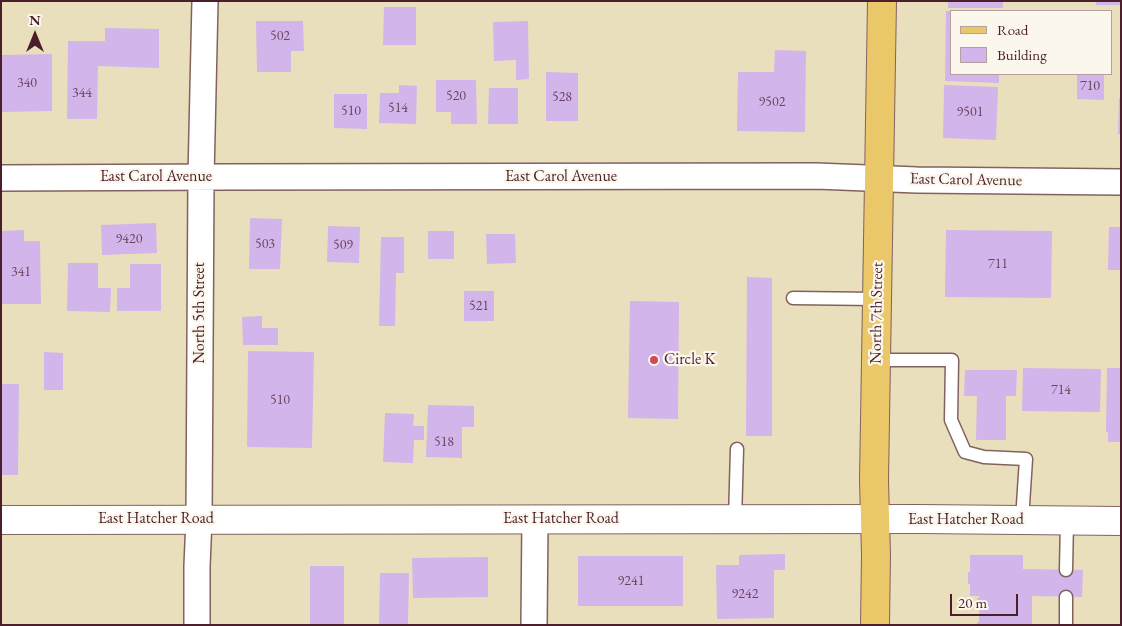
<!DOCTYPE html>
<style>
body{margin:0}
#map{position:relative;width:1122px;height:626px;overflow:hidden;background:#eadfbc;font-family:"EB Garamond",serif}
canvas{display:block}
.frame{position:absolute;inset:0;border:2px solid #4a1f2b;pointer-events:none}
.legend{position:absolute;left:950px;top:10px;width:162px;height:65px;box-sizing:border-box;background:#fbf7ec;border:1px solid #b4a19f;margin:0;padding:6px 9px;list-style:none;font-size:15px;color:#4a1f2b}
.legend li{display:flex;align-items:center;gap:10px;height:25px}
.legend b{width:25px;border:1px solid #b4a19f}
.north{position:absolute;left:10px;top:10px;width:50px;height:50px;-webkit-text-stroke:4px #fbf7ec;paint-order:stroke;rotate:0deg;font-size:14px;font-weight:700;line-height:20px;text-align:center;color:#4a1f2b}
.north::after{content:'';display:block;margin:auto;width:18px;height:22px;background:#4a1f2b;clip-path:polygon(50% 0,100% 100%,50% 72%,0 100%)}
.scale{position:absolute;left:950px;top:594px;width:68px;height:22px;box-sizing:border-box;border:2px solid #4a1f2b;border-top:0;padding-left:6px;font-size:15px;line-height:18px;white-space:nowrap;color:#4a1f2b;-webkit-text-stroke:4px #fbf7ec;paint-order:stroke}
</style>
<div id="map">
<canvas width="1122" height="626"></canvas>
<div class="frame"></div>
<ul class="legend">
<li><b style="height:6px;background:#eac769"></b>Road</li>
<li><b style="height:14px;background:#d2b5eb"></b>Building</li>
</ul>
<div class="north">N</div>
<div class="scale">20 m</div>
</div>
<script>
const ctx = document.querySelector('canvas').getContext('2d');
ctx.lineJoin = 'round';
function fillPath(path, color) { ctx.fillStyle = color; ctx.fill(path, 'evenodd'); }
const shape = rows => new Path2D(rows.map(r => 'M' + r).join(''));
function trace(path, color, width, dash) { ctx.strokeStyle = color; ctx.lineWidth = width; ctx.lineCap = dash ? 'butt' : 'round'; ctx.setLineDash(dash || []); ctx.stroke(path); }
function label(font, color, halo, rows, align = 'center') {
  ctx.font = font + ' "EB Garamond",serif'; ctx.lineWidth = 4.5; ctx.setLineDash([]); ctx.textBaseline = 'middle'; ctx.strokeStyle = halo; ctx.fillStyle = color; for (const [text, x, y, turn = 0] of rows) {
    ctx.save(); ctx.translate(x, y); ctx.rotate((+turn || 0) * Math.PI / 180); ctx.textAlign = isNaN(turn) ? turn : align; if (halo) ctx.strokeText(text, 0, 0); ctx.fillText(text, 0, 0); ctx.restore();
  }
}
const building = shape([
 [948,1,1003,1,1003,8,948,8],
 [1096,1,1121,1,1121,5,1096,5],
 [384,7,416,7,416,45,383,45],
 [946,11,951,11,951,74,999,74,999,83,945,81],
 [256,21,303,21,304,51,291,51,291,72,257,72],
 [528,21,529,79,516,80,516,60,494,61,493,22],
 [105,28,159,29,159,68,98,66,97,119,67,119,68,41,105,41],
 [775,50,806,51,805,132,737,131,738,72,774,72],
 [52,54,52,111,1,112,1,55],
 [546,72,578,73,578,121,546,121],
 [1077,74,1104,74,1104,100,1077,99],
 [436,80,476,80,477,124,451,124,451,112,436,112],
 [399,85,417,86,416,124,379,123,380,93,399,93],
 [944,85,998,87,996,140,943,138],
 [489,88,518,88,518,124,488,124],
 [334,94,367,94,367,129,334,128],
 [1119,98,1121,98,1121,134,1118,134],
 [250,218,282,219,280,269,249,269],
 [156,223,157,253,102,255,101,225],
 [328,226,360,227,359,263,327,262],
 [1109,227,1121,227,1121,270,1108,270],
 [24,230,24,241,40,241,41,304,1,304,1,231],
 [946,230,1052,231,1051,298,945,297],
 [428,231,454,231,454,259,428,259],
 [486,234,515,234,516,263,487,264],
 [381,237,404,237,404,273,396,273,395,326,379,326],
 [68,263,98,263,98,288,111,288,110,312,67,311],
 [130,264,161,264,161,311,117,311,117,288,130,288],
 [747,277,772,278,772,436,746,436],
 [464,291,494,291,494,321,464,321],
 [630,301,679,302,678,419,628,418],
 [262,316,262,328,278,328,278,345,243,345,242,317],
 [248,351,314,352,312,448,247,447],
 [44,352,63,353,63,390,44,390],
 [1023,368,1101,369,1100,412,1022,411],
 [1107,368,1121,368,1121,442,1108,442,1108,432,1106,432],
 [965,370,1017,370,1016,396,1006,396,1006,440,976,440,977,396,964,396],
 [1,384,19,384,18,475,1,475],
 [428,405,474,406,474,427,462,427,462,458,426,457],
 [385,413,414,414,413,426,424,426,424,440,414,440,413,463,383,462],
 [785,554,785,570,774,570,774,618,717,619,716,565,739,565,739,555],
 [970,555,1023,555,1023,569,1083,570,1082,597,1032,596,1032,625,977,625,977,622,979,622,979,616,977,616,977,614,979,614,979,608,977,608,977,606,979,606,979,600,977,600,977,598,979,598,979,596,970,596,970,584,968,584,968,572,970,572],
 [578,556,683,556,683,606,578,606],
 [488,557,488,597,413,598,412,558],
 [310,566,344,566,344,625,310,625],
 [380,573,409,573,408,625,379,625]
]);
const service = shape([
 [793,298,877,299],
 [876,360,952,360,951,420,965,452,984,457,1026,459,1022,520],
 [735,520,737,449],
 [1066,570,1067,520],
 [1066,625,1066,597]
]);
const minor = shape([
 [1,178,227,177,816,176,917,180,1121,182],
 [197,625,197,566,199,519,201,177,205,1],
 [534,625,535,519]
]);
const tertiary = shape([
 [1,520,919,519,1121,521]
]);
const primary = shape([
 [875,625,876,555,874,480,882,1]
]);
const markers = [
 [654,360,5,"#d1495b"]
];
const numberNames = [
 ["502",280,36],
 ["340",27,83],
 ["710",1090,86],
 ["344",82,93],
 ["520",456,96],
 ["528",562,97],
 ["9502",772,102],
 ["514",398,108],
 ["510",351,111],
 ["9501",970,112],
 ["9420",129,239],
 ["503",265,244],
 ["509",343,245],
 ["711",998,264],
 ["341",21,272],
 ["521",479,306],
 ["714",1061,390],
 ["510",280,400],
 ["518",444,442],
 ["9241",631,581],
 ["9242",745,594]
];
const streetNames = [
 ["East Carol Avenue",156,177],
 ["East Carol Avenue",561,177],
 ["East Carol Avenue",966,180,1],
 ["North 5th Street",200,313,-90],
 ["North 7th Street",877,313,-89],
 ["East Hatcher Road",156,519],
 ["East Hatcher Road",561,519],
 ["East Hatcher Road",966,520]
];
const poiNames = [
 ["Circle K",664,360]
];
fillPath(building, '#d2b5eb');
trace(service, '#82625e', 15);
trace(minor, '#82625e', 28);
trace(tertiary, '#82625e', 30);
trace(primary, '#82625e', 30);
trace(service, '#fff', 12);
trace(minor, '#fff', 25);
trace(tertiary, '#fff', 28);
trace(primary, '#eac769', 28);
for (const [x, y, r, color] of markers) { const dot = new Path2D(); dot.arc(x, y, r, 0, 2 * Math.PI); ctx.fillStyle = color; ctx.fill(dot); trace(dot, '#fbf7ec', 2); }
label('14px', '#6c445b', null, numberNames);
label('16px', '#4a1f2b', '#fbf7ec', streetNames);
label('16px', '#4a1f2b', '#fbf7ec', poiNames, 'left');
</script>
